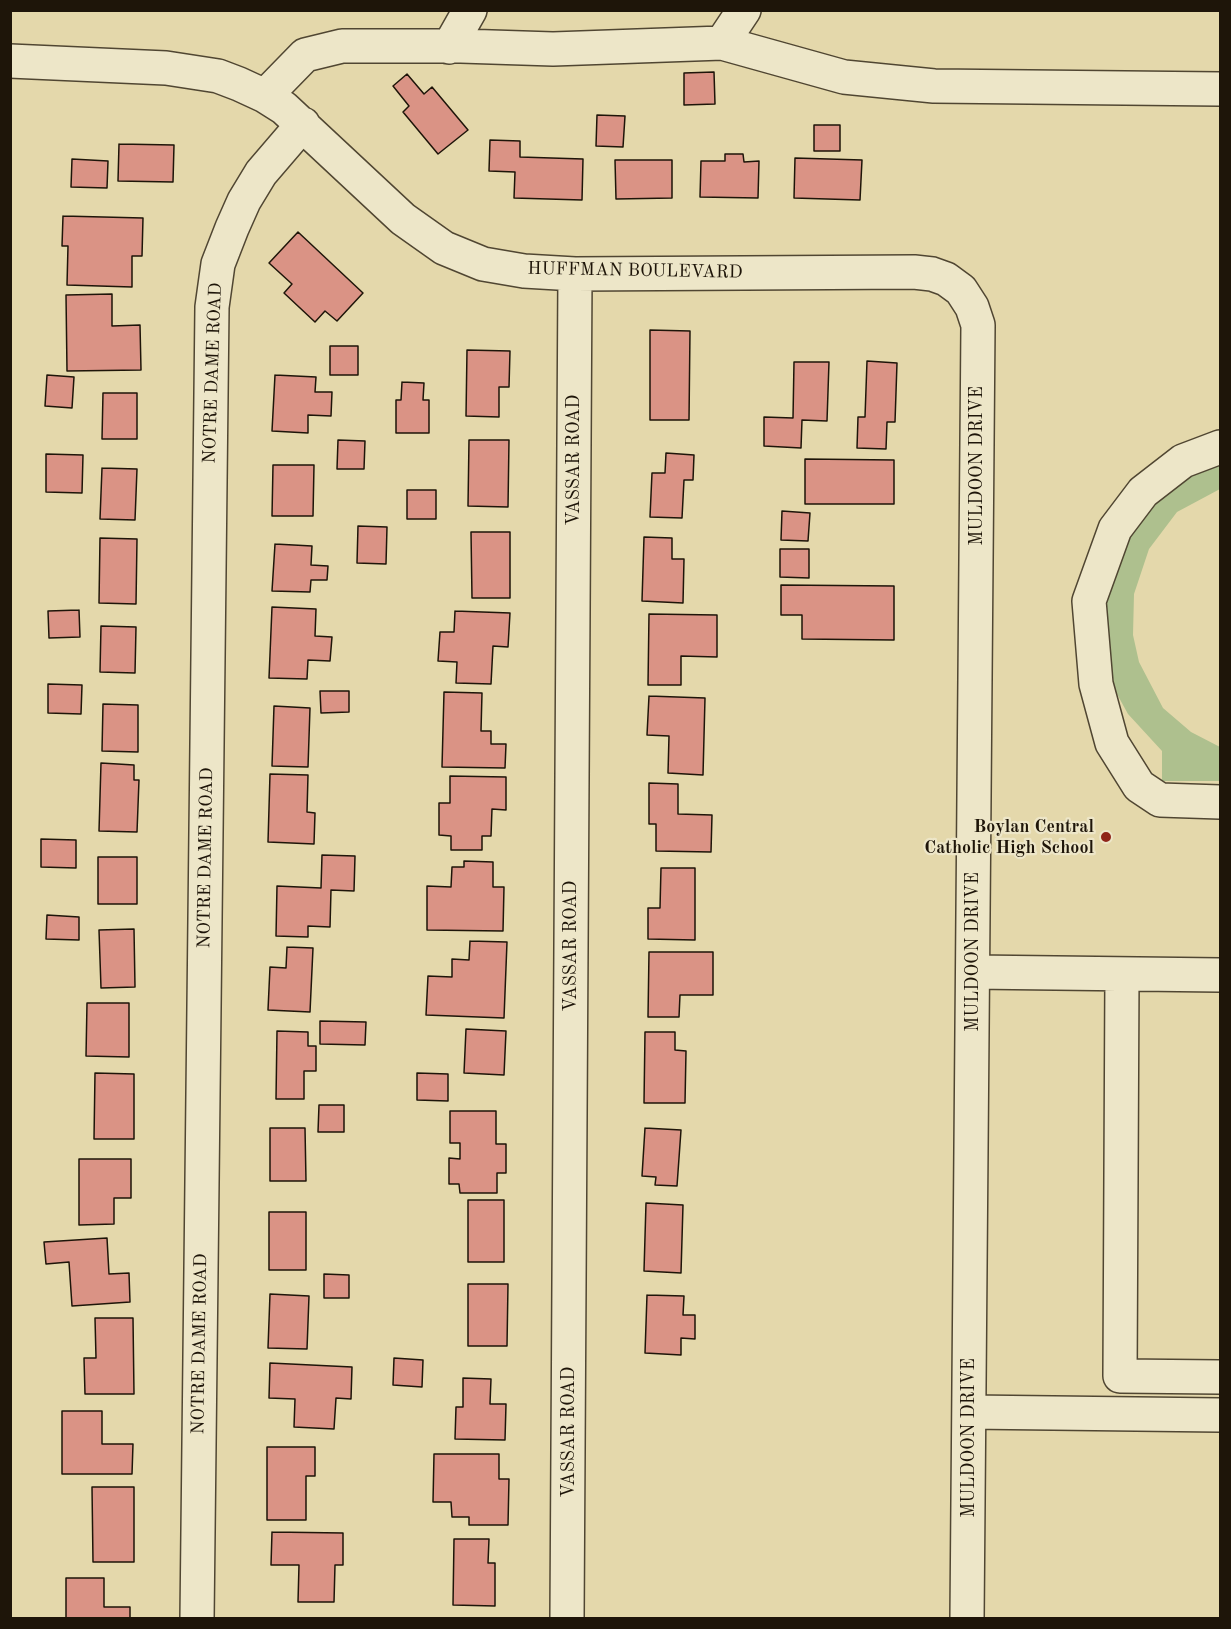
<!DOCTYPE html>
<style>
body{margin:0}
#map{position:relative;width:1231px;height:1629px;overflow:hidden;background:#e4d8ab;font-family:"Old Standard TT",serif}
canvas{display:block}
.frame{position:absolute;inset:0;border:12px solid #1e1509;pointer-events:none}
</style>
<div id="map">
<canvas width="1231" height="1629"></canvas>
<div class="frame"></div>
</div>
<script>
const ctx = document.querySelector('canvas').getContext('2d');
ctx.lineJoin = 'round';
function fillPath(path, color) { ctx.fillStyle = color; ctx.fill(path, 'evenodd'); }
const shape = rows => new Path2D(rows.map(r => 'M' + r).join(''));
function trace(path, color, width, dash) { ctx.strokeStyle = color; ctx.lineWidth = width; ctx.lineCap = dash ? 'butt' : 'round'; ctx.setLineDash(dash || []); ctx.stroke(path); }
function label(font, color, halo, rows, align = 'center') {
  ctx.font = font + ' "Old Standard TT",serif'; ctx.lineWidth = 4.5; ctx.setLineDash([]); ctx.textBaseline = 'middle'; ctx.strokeStyle = halo; ctx.fillStyle = color; for (const [text, x, y, turn = 0] of rows) {
    ctx.save(); ctx.translate(x, y); ctx.rotate((+turn || 0) * Math.PI / 180); ctx.textAlign = isNaN(turn) ? turn : align; if (halo) ctx.strokeText(text, 0, 0); ctx.fillText(text, 0, 0); ctx.restore();
  }
}
const green = shape([
 [1220,463,1220,489,1177,512,1149,549,1134,594,1133,635,1139,662,1163,708,1191,732,1220,747,1220,781,1162,781,1162,751,1128,714,1107,676,1105,576,1149,500,1183,477]
]);
const building = shape([
 [714,72,715,104,684,105,684,73,714,72],
 [407,74,424,94,432,87,468,130,438,154,403,112,409,106,393,86,407,74],
 [597,115,625,116,623,147,596,146,597,115],
 [814,125,840,125,840,151,814,151,814,125],
 [490,140,520,141,520,157,583,159,582,200,514,198,515,172,489,171,490,140],
 [119,144,174,145,173,182,118,181,119,144],
 [725,154,743,154,744,162,759,161,758,198,700,197,701,161,725,161,725,154],
 [795,158,862,160,860,200,794,198,795,158],
 [72,159,108,161,107,188,71,187,72,159],
 [615,160,672,160,672,198,616,199,615,160],
 [63,216,143,218,142,256,132,256,132,287,67,285,68,246,62,246,63,216],
 [298,232,363,293,337,321,325,311,315,322,284,293,292,284,269,263,298,232],
 [112,294,112,326,140,325,141,370,67,371,66,295,112,294],
 [650,330,690,331,689,420,650,420,650,330],
 [330,346,358,346,358,375,330,375,330,346],
 [467,350,510,351,509,387,499,387,499,417,466,416,467,350],
 [867,361,897,363,895,422,887,422,886,449,857,448,858,417,865,417,867,361],
 [794,362,829,362,827,421,802,420,801,448,764,446,764,417,793,418,794,362],
 [47,375,74,377,72,408,45,406,47,375],
 [275,375,316,377,315,392,332,392,331,416,308,415,308,433,272,431,275,375],
 [402,382,424,383,423,400,429,400,429,433,396,433,396,400,401,400,402,382],
 [103,393,137,393,137,439,102,439,103,393],
 [338,440,365,441,364,469,337,469,338,440],
 [469,440,509,440,508,507,468,506,469,440],
 [666,453,694,455,693,480,684,480,682,518,650,517,652,473,665,473,666,453],
 [46,454,83,455,82,493,46,492,46,454],
 [805,459,894,460,894,504,805,504,805,459],
 [273,465,314,465,313,516,272,516,273,465],
 [102,468,137,469,135,520,100,519,102,468],
 [407,490,436,490,436,519,407,519,407,490],
 [782,511,810,513,808,541,781,540,782,511],
 [358,526,387,527,386,564,357,563,358,526],
 [471,532,510,532,510,598,472,598,471,532],
 [644,537,672,538,672,559,684,559,683,603,642,601,644,537],
 [100,538,137,539,136,604,99,603,100,538],
 [275,544,312,546,311,565,328,566,327,580,311,580,310,592,272,591,275,544],
 [780,549,809,549,809,578,780,577,780,549],
 [781,585,894,586,894,640,802,639,802,615,781,615,781,585],
 [272,607,316,609,315,636,332,637,330,661,308,660,307,679,269,678,272,607],
 [79,610,80,637,49,638,48,611,79,610],
 [455,611,510,613,508,647,493,646,491,684,456,683,457,662,438,661,440,632,454,632,455,611],
 [649,614,717,615,717,657,681,656,681,685,648,685,649,614],
 [101,626,136,627,135,673,100,672,101,626],
 [48,684,82,685,81,714,48,713,48,684],
 [320,691,349,691,349,712,321,713,320,691],
 [444,692,482,693,481,731,491,731,491,744,506,744,505,768,442,767,444,692],
 [649,696,705,698,703,775,668,773,669,736,647,735,649,696],
 [103,704,138,705,138,752,102,751,103,704],
 [274,706,310,708,308,767,272,766,274,706],
 [101,763,134,765,134,780,139,780,137,832,99,831,101,763],
 [270,774,308,775,307,812,315,813,314,844,268,842,270,774],
 [450,776,506,777,506,810,492,809,491,836,482,836,482,850,451,850,451,836,439,835,439,803,450,803,450,776],
 [649,783,678,784,678,814,712,815,711,852,656,851,656,824,649,824,649,783],
 [41,839,76,840,76,868,41,867,41,839],
 [322,855,355,856,354,891,331,890,330,927,308,926,308,937,276,936,277,886,321,888,322,855],
 [98,857,137,857,137,904,98,904,98,857],
 [464,861,493,862,493,887,504,887,503,931,427,930,427,886,451,887,452,867,464,867,464,861],
 [661,868,695,868,695,940,648,939,648,908,660,908,661,868],
 [47,915,79,917,79,940,46,939,47,915],
 [134,929,135,987,101,988,99,930,134,929],
 [470,941,507,942,504,1018,426,1015,428,976,452,977,452,959,469,960,470,941],
 [287,947,313,948,310,1012,268,1010,270,967,286,968,287,947],
 [649,952,713,952,713,995,680,995,679,1017,648,1017,649,952],
 [87,1003,129,1003,129,1057,86,1056,87,1003],
 [320,1021,366,1022,365,1045,320,1044,320,1021],
 [466,1029,506,1031,504,1075,464,1073,466,1029],
 [277,1031,308,1032,308,1046,316,1046,316,1071,304,1071,304,1099,276,1099,277,1031],
 [645,1032,675,1032,675,1050,686,1051,685,1103,644,1103,645,1032],
 [95,1073,134,1074,134,1139,94,1139,95,1073],
 [417,1073,448,1074,448,1101,417,1100,417,1073],
 [319,1105,344,1105,344,1132,318,1132,319,1105],
 [450,1111,496,1111,496,1144,506,1144,506,1173,497,1173,497,1193,460,1193,459,1184,449,1184,449,1158,460,1159,460,1143,450,1143,450,1111],
 [270,1128,305,1128,306,1181,270,1181,270,1128],
 [645,1128,681,1130,677,1186,655,1185,656,1177,642,1176,645,1128],
 [79,1159,131,1159,131,1198,114,1198,114,1224,79,1225,79,1159],
 [468,1200,504,1200,504,1262,468,1262,468,1200],
 [646,1203,683,1205,681,1273,644,1271,646,1203],
 [269,1212,306,1212,306,1270,269,1270,269,1212],
 [107,1238,109,1274,129,1273,130,1302,72,1306,69,1262,46,1264,44,1242,107,1238],
 [324,1274,349,1275,349,1298,324,1298,324,1274],
 [468,1284,508,1284,507,1346,468,1346,468,1284],
 [270,1294,309,1296,307,1349,268,1348,270,1294],
 [647,1295,684,1296,683,1315,695,1315,695,1339,681,1338,681,1355,645,1353,647,1295],
 [95,1318,133,1318,134,1394,85,1394,84,1358,96,1358,95,1318],
 [394,1358,423,1360,422,1387,393,1385,394,1358],
 [270,1363,352,1367,351,1399,336,1398,334,1429,294,1427,295,1399,269,1398,270,1363],
 [463,1378,491,1379,490,1404,506,1404,505,1440,455,1439,456,1407,463,1407,463,1378],
 [62,1411,102,1411,102,1444,133,1444,132,1474,62,1474,62,1411],
 [267,1447,315,1447,315,1476,306,1476,306,1520,267,1520,267,1447],
 [434,1454,499,1454,499,1479,509,1479,508,1525,469,1525,469,1517,452,1517,451,1502,433,1502,434,1454],
 [92,1487,134,1487,134,1562,93,1562,92,1487],
 [272,1532,343,1533,343,1565,335,1565,334,1602,298,1602,299,1565,271,1565,272,1532],
 [454,1539,489,1539,488,1563,495,1563,495,1606,453,1605,454,1539],
 [66,1578,104,1578,104,1607,130,1607,130,1618,66,1618,66,1578]
]);
const minor = shape([
 [722,43,844,77,934,86,1220,89],
 [449,47,470,10],
 [10,61,166,68,218,76,239,84,265,96,284,108,403,219,444,248,483,264,524,271,575,274,914,272,932,274,946,279,961,290,972,307,978,325,967,1618],
 [265,96,305,55,342,46,461,46,553,49,722,43,744,10],
 [1220,447,1183,461,1143,492,1115,529,1089,601,1096,684,1112,743,1139,786,1160,800,1220,802],
 [973,972,1220,975],
 [1122,974,1120,1376,1220,1377],
 [969,1412,1220,1415],
 [197,1618,212,307,218,264,232,228,244,201,261,173,303,124],
 [567,1618,575,274]
]);
const markers = [
 [1106,837,6,"#8f2418"]
];
const streetNames = [
 ["HUFFMAN BOULEVARD",635,271,1],
 ["NOTRE DAME ROAD",213,373,-88],
 ["VASSAR ROAD",574,460,-90],
 ["MULDOON DRIVE",977,466,-90],
 ["NOTRE DAME ROAD",206,858,-89],
 ["VASSAR ROAD",571,946,-90],
 ["MULDOON DRIVE",973,952,-90],
 ["NOTRE DAME ROAD",200,1344,-89],
 ["VASSAR ROAD",569,1432,-90],
 ["MULDOON DRIVE",969,1438,-90]
];
const poiNames = [
 ["Boylan Central",1094,827],
 ["Catholic High School",1094,848]
];
fillPath(green, '#aec08e');
fillPath(building, '#da9385');
trace(building, '#1e1509', 1.5);
trace(minor, '#504632', 36);
trace(minor, '#ede6c8', 33);
for (const [x, y, r, color] of markers) { const dot = new Path2D(); dot.arc(x, y, r, 0, 2 * Math.PI); ctx.fillStyle = color; ctx.fill(dot); trace(dot, '#ede6c8', 2); }
label('18px', '#1e1509', '#ede6c8', streetNames);
label('bold 18px', '#1e1509', '#ede6c8', poiNames, 'right');
</script>
